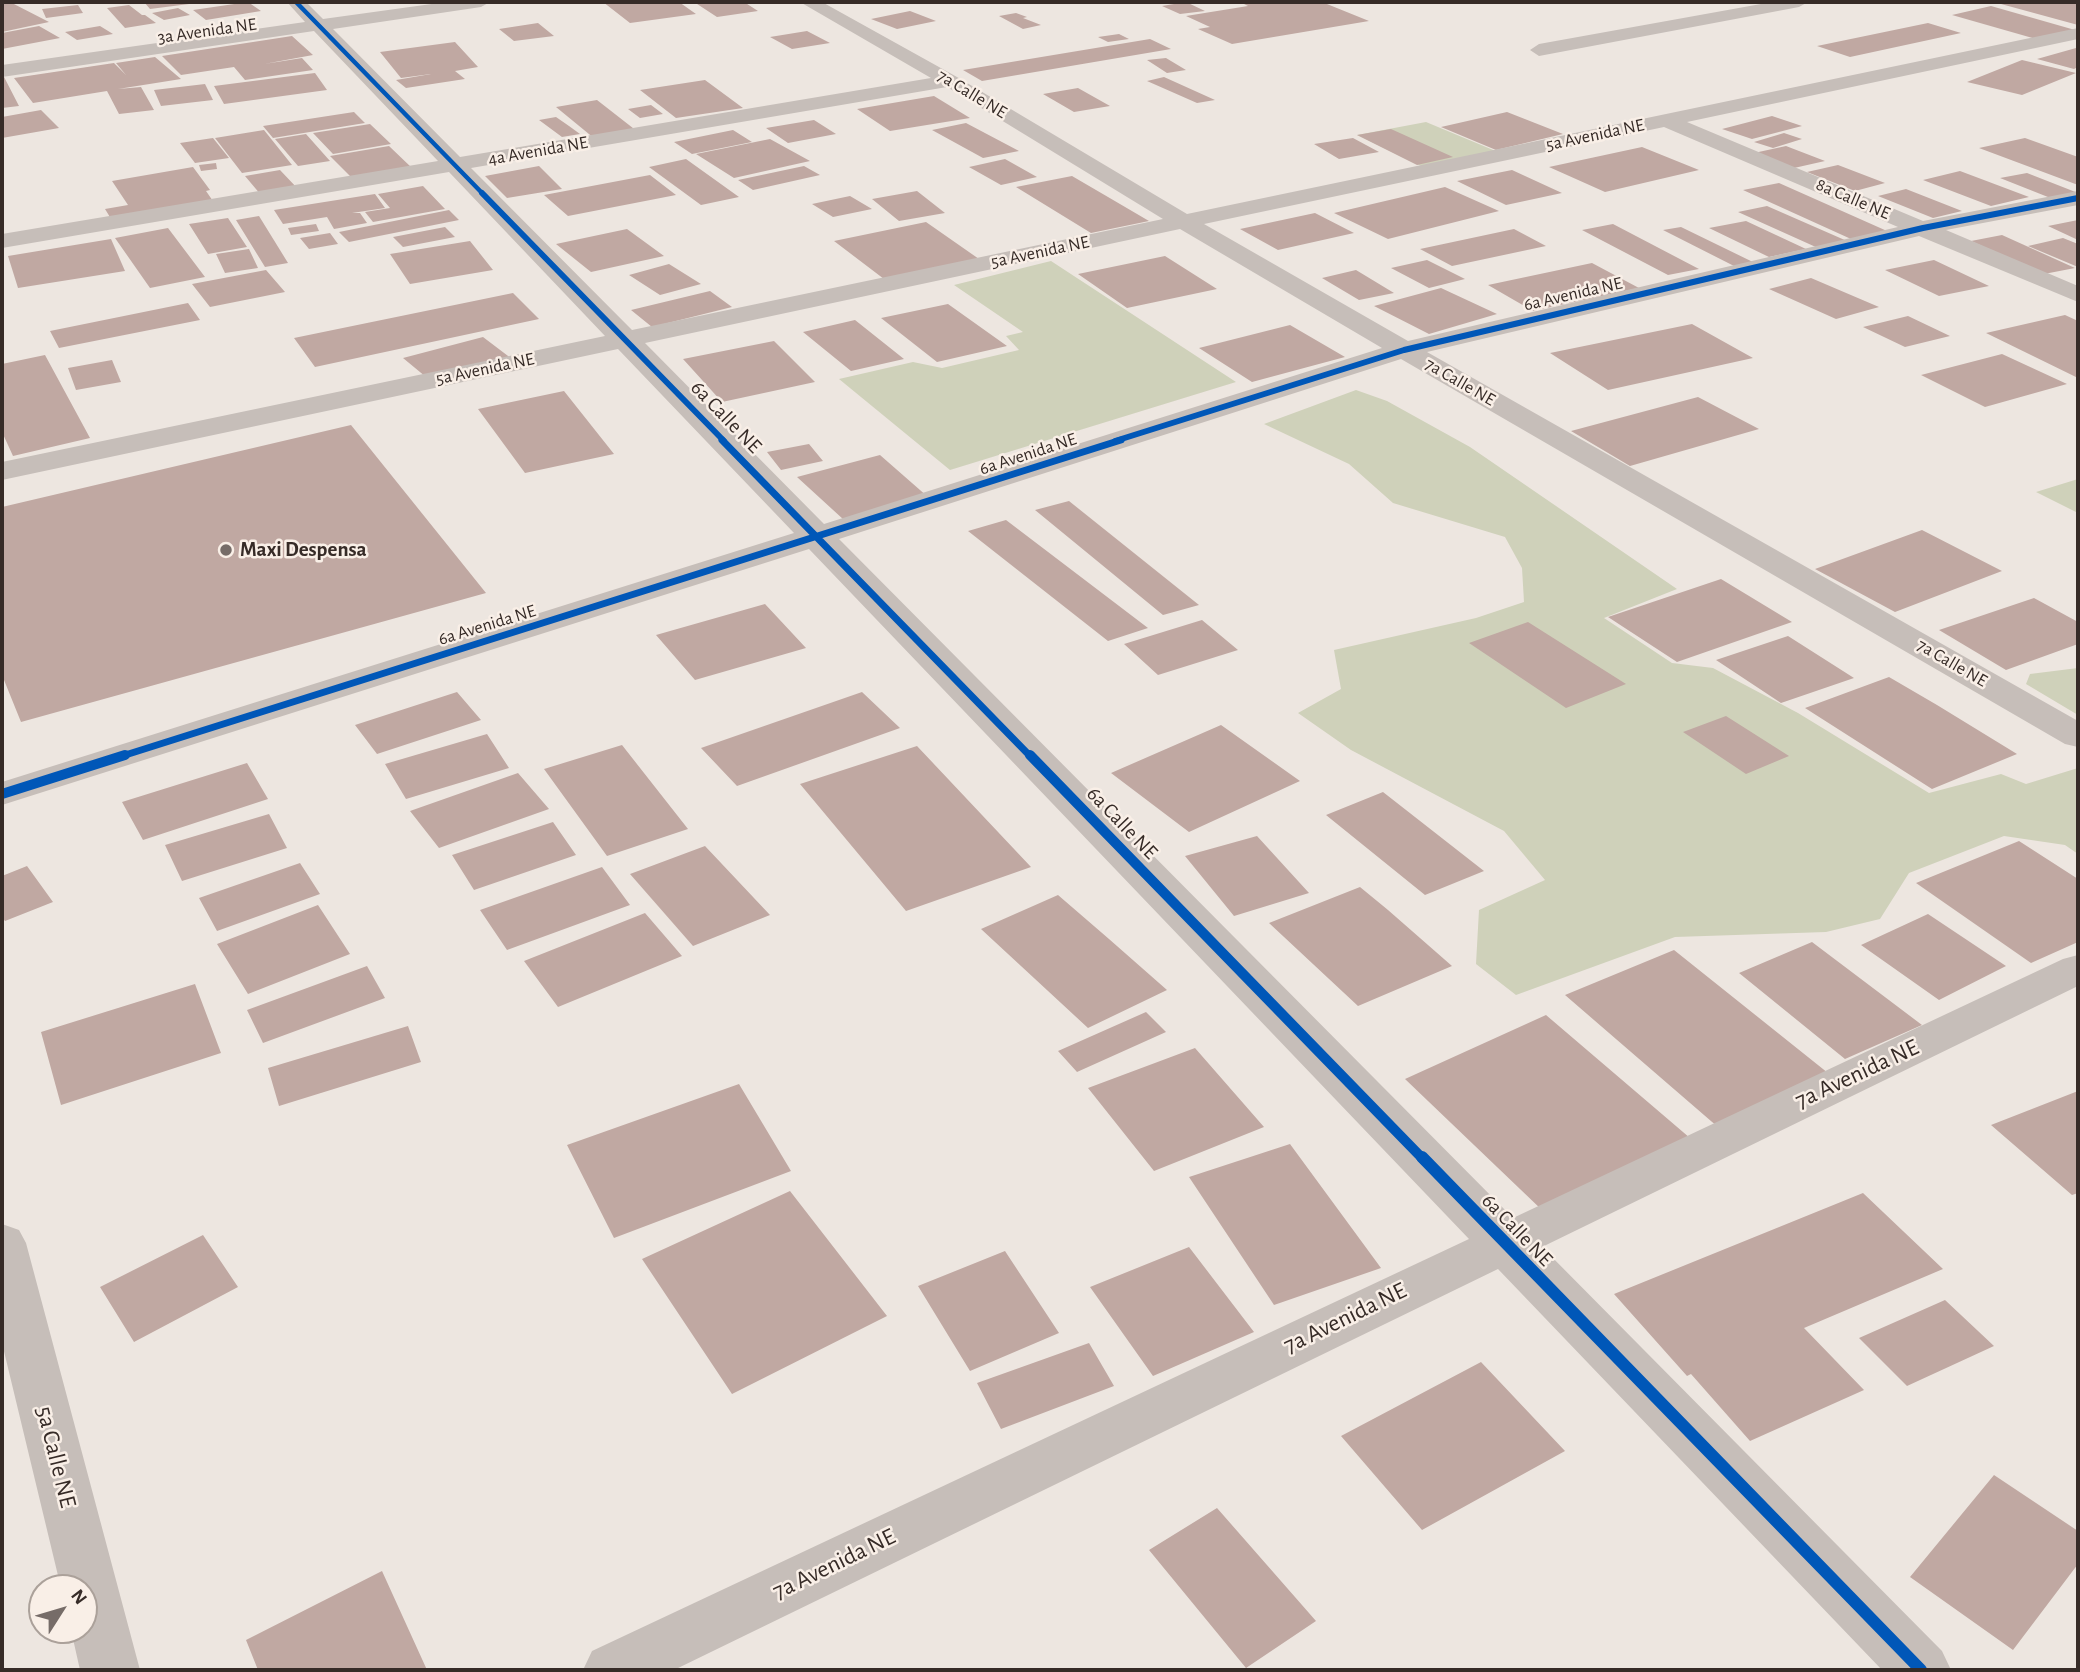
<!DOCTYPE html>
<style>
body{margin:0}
#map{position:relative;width:2080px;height:1672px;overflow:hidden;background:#ede6e0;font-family:"Alegreya Sans",sans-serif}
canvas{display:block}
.frame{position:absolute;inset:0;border:4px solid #362b27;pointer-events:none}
.north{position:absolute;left:28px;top:1574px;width:70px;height:70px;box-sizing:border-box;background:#f9efe7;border:2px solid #aba19a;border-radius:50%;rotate:53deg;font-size:19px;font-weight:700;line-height:28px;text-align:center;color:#362b27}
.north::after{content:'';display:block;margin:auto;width:24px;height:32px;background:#766c68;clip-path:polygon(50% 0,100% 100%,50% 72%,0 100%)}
</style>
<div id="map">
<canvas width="2080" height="1672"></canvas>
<div class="frame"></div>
<div class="north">N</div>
</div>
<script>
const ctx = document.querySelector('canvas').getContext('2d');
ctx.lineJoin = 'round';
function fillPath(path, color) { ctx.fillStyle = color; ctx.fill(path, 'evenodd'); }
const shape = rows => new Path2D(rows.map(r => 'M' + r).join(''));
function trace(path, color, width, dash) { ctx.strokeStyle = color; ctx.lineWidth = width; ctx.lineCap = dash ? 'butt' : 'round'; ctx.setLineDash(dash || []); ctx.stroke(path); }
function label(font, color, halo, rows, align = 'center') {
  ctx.font = font + ' "Alegreya Sans",sans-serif'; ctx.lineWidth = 5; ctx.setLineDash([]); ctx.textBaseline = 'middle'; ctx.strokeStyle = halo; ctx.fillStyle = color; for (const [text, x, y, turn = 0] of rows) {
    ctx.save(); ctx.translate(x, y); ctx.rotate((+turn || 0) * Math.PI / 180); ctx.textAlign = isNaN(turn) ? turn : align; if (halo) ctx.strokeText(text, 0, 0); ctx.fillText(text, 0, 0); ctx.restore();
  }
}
const green = shape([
 [1426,122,1498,152,1423,167,1357,135],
 [1051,261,1236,382,950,470,839,379,913,362,942,368,1019,350,1006,336,1023,332,954,285],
 [1356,390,1387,401,1470,447,1677,589,1604,618,1672,663,1713,668,1798,713,1929,793,2001,774,2026,784,2078,768,2078,854,2065,845,2004,836,1909,873,1880,919,1826,932,1675,937,1516,995,1476,964,1479,910,1545,880,1504,831,1351,750,1298,713,1341,689,1334,650,1476,618,1524,602,1522,568,1505,537,1393,503,1349,464,1264,424],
 [2078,479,2078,513,2036,492],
 [2078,668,2078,715,2026,684,2030,674]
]);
const building = shape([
 [2,2,10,2,49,22,2,32],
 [144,2,197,2,197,3,150,9],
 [248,2,261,11,206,20,193,10],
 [603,2,679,2,696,14,630,23],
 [694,2,744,2,758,11,717,17],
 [1186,2,1205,11,1180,14,1162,6],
 [1240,2,1322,2,1369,21,1232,44,1198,29,1210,27,1186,16,1248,6],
 [2010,2,2078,2,2078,25,2001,4],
 [78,5,83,13,46,18,42,9],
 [129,5,142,15,145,15,156,23,125,28,107,8],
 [1991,6,2075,30,2036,39,1952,15],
 [178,8,190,15,164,20,152,13],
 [910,11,936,21,897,29,871,19],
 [1016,13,1027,17,1023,18,1041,25,1023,29,999,16],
 [538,23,554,36,514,41,499,29],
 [1928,23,1961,33,1850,57,1817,46],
 [39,26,60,38,2,49,2,33],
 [100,26,113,34,77,40,65,32],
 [807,31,830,43,792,49,770,37],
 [1119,34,1129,39,1108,42,1098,37],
 [292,36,313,55,264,64,302,58,313,70,245,80,234,67,181,75,162,56],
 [1150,39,1171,49,982,81,963,70],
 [455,42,478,67,455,71,465,79,406,88,396,80,431,74,401,78,380,52],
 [2076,48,2078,48,2078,67,2074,69,2037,59],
 [155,57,181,79,118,89,141,87,154,110,119,114,107,91,33,103,14,78,114,63,126,75,116,63],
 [1166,58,1186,70,1167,73,1147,60],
 [2022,60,2076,73,2022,95,1967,82],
 [2,73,19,106,2,108],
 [315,73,327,90,224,104,214,86],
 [1164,77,1215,100,1197,103,1147,81],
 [705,80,743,108,676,118,640,90],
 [205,84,213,100,161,106,154,90],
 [1078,88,1110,106,1074,112,1043,94],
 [934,96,970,118,890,131,857,109],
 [597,100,638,132,595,139,556,107],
 [651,105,663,114,640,118,628,109],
 [41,110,59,128,2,138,2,117],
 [354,112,365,123,273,138,263,126],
 [1507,112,1563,134,1496,150,1441,127],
 [1772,116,1802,126,1752,139,1722,129],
 [556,117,569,126,580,134,562,137,539,120],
 [814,120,836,134,788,143,766,128],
 [966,123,1019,151,983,158,932,130],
 [370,124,391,144,333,154,313,133],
 [1391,129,1453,157,1417,165,1357,135],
 [264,130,292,165,242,173,215,138],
 [733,130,752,142,692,154,674,142],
 [1784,133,1802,139,1773,148,1754,142],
 [306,134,330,161,298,166,275,139],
 [213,138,229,158,195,163,180,143],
 [1353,138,1379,152,1339,159,1314,144],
 [2025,138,2078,157,2078,185,1979,148],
 [770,139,810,161,734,178,696,154],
 [389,146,412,168,353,179,330,156],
 [1786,146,1825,161,1794,168,1754,153],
 [1642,147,1699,170,1605,192,1549,167],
 [686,159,739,197,701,205,649,167],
 [1005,159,1037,177,1001,185,969,167],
 [216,163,217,169,201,171,199,165],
 [1838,165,1885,183,1855,191,1807,172],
 [539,166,562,189,507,198,485,176],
 [804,166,820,175,753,190,738,180],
 [193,167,210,190,206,191,215,204,113,222,105,209,128,205,112,181],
 [280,170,298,189,261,195,245,176],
 [1512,170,1562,193,1506,205,1457,181],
 [1960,171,2029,197,1991,206,1923,180],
 [2027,173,2078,193,2078,194,2053,199,2000,178],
 [650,175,676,195,568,216,544,195],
 [1072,176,1108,197,1149,221,1091,233,1016,187],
 [1779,183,1887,231,1851,239,1743,190],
 [423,186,445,209,373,222,365,212,390,208,378,194],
 [1445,187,1499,211,1388,239,1334,213],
 [1906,189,1962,211,1933,218,1878,196],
 [917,191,945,213,899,221,872,199],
 [375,194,385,208,352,213,360,213,367,223,334,229,327,217,283,224,274,210],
 [850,196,872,209,833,217,812,204],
 [1767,206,1847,241,1818,248,1738,212],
 [449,210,459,220,349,242,339,232],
 [1315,213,1354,233,1278,250,1240,229],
 [259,216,280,250,288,263,265,267,236,220],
 [228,218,247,247,208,254,189,224],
 [2078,220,2078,240,2048,226],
 [1746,221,1806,249,1769,257,1709,228],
 [926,222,979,259,884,279,834,241],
 [316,224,319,231,291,235,288,228],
 [1613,224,1699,269,1668,275,1582,230],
 [445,227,455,237,403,247,393,237],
 [1681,227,1757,264,1738,268,1663,230],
 [168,228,205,277,150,288,115,238],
 [627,229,664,256,591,272,556,244],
 [1514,229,1546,246,1452,266,1420,249],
 [330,233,338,244,309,249,300,238],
 [2002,235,2075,268,2044,274,1971,241],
 [2063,238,2078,244,2078,267,2028,246],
 [111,239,125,271,18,288,8,256],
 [470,241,493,270,410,284,390,254],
 [249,249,258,268,225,273,216,254],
 [1165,256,1217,289,1127,308,1078,274],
 [1427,260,1465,279,1429,288,1391,268],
 [1934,260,1989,286,1939,296,1885,270],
 [1592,263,1639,288,1533,311,1488,285],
 [669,264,701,284,660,295,629,275],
 [266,270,285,292,210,307,192,284],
 [1356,270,1394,293,1359,300,1322,278],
 [1811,278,1879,307,1836,319,1769,289],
 [1441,288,1497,314,1429,334,1374,306],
 [710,291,732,307,652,327,631,310],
 [513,293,539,319,315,367,294,338],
 [188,303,200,320,59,348,50,331],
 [948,304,1007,346,937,362,881,318],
 [2065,315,2078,321,2078,378,1986,333],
 [1908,316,1950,336,1905,347,1863,327],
 [855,320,904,359,851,371,803,332],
 [1692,324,1753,358,1608,390,1550,353],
 [1290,325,1345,357,1252,382,1199,348],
 [483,337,512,359,426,377,403,358],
 [774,341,815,382,722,402,683,359],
 [2002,354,2067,384,1985,407,1921,375],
 [45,355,90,438,13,456,2,432,2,364],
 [112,360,121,382,76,390,68,368],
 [564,391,614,454,525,473,478,409],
 [1698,397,1759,429,1630,466,1571,431],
 [351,425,486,593,21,722,2,675,2,507],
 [809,444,823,461,781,470,767,452],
 [880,455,928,497,844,520,797,477],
 [1069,501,1199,605,1163,615,1035,510],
 [1006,520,1148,628,1108,641,968,531],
 [1922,530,2002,571,1895,612,1815,569],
 [1721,579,1792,622,1677,662,1608,617],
 [2034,598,2078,622,2078,644,2006,670,1939,630],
 [765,604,806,648,695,680,656,635],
 [1202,620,1238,650,1158,675,1124,644],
 [1528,622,1626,684,1566,708,1469,643],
 [1788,636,1854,678,1781,703,1716,660],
 [1889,677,1937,705,2017,754,1932,789,1805,708],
 [457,692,481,720,377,754,355,725],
 [862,692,900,728,737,786,701,748],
 [1726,716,1789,756,1746,774,1683,732],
 [1221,725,1300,781,1189,832,1111,773],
 [487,734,509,768,406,799,385,764],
 [622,745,688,829,607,856,544,769],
 [917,746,982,815,1031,867,906,911,800,784],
 [247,763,268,799,143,840,122,802],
 [518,773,549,809,439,848,410,811],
 [1383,792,1484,871,1425,895,1326,815],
 [269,814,287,848,182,881,165,845],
 [553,822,576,855,474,890,452,855],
 [1257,836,1309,893,1234,916,1185,856],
 [2019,841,2078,879,2078,942,2031,963,1916,883],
 [705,846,770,915,693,946,630,874],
 [300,863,320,894,217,931,199,898],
 [27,866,53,902,5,921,2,917,2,876],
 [602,867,630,905,507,950,480,910],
 [1360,887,1388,910,1452,966,1358,1006,1269,923],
 [1058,895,1109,939,1167,990,1088,1028,981,929],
 [318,905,350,954,248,994,217,944],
 [645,913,682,956,558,1007,524,961],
 [1928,914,2006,966,1939,1000,1861,945],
 [1812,942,1922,1025,1845,1059,1739,973],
 [1674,950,1838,1081,1726,1134,1565,995],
 [367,966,385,998,263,1043,247,1010],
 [195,984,221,1053,61,1105,41,1032],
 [1146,1012,1166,1032,1077,1072,1058,1051],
 [1546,1015,1690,1138,1543,1211,1405,1079],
 [408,1026,421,1062,279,1106,268,1068],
 [1195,1048,1264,1127,1154,1171,1088,1088],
 [739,1084,791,1171,614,1238,567,1145],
 [2078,1091,2078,1193,2072,1195,1991,1125],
 [1290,1144,1381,1268,1274,1305,1189,1177],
 [790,1191,887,1316,732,1394,642,1259],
 [1863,1193,1943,1269,1804,1328,1864,1390,1750,1441,1691,1374,1687,1376,1614,1294],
 [203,1235,238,1287,134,1342,100,1287],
 [1189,1247,1254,1332,1153,1376,1090,1287],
 [1005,1251,1059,1333,970,1371,918,1286],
 [1945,1300,1994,1346,1907,1386,1859,1338],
 [1089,1343,1114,1386,1001,1429,977,1383],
 [1481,1362,1565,1451,1422,1530,1341,1436],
 [1994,1475,2078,1531,2078,1564,2013,1650,1910,1577],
 [1217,1508,1316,1621,1246,1668,1149,1550],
 [382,1571,427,1670,258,1670,246,1640]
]);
const minor = shape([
 [287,2,306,2,323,19,446,2,490,2,481,7,333,29,460,157,931,78,800,2,822,2,957,77,1187,214,2078,28,2078,39,1687,122,1923,221,2078,191,2078,205,1946,230,2078,286,2078,302,1919,236,1427,352,2078,721,2078,747,2065,744,1401,359,839,539,1513,1218,2063,959,2078,955,2078,986,1542,1247,1942,1651,1951,1670,1882,1670,1498,1269,674,1670,583,1670,592,1651,1469,1239,809,549,2,805,2,782,794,533,618,349,2,480,2,462,605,336,449,172,2,248,2,234,438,161,314,31,2,77,2,65,305,22,287,2],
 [947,87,1163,219,632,330,471,168,947,87],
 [1664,127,1898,227,1408,341,1204,224,1664,127],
 [1180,229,1382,348,824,524,645,343,1180,229],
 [1772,2,1808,2,1799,7,1539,56,1530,50,1539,44,1772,2],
 [2,1224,19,1230,26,1243,140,1670,80,1670,71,1630,84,1630,84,1588,61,1588,2,1343,2,1224]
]);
const cyclewayFar4 = shape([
 [296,2,483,194]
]);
const cyclewayFar3 = shape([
 [482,193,724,441],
 [1115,441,1404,350,1923,228,2078,198]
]);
const cyclewayFar2 = shape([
 [722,440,1031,757],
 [119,757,1121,440]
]);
const cyclewayFar1 = shape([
 [1030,755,1423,1159],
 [2,794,125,755]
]);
const cycleway = shape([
 [1422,1157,1921,1670]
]);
const markers = [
 [226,550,7,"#766c68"]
];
const farStreetnames = [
 ["3a Avenida NE",207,31,-8],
 ["7a Calle NE",972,94,31],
 ["5a Avenida NE",1595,135,-12],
 ["4a Avenida NE",538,151,-10],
 ["8a Calle NE",1853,199,23],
 ["5a Avenida NE",1040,252,-12],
 ["6a Avenida NE",1573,294,-13],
 ["5a Avenida NE",485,369,-12],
 ["7a Calle NE",1460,382,30],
 ["6a Avenida NE",1028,454,-18],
 ["6a Avenida NE",487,625,-17],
 ["7a Calle NE",1952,663,30]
];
const streetNames = [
 ["6a Calle NE",726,417,46],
 ["6a Calle NE",1122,823,46],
 ["6a Calle NE",1517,1230,46]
];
const poiNames = [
 ["Maxi Despensa",240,550]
];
const nearStreetnames = [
 ["7a Avenida NE",1857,1074,-25],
 ["7a Avenida NE",1345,1318,-26],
 ["5a Calle NE",56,1457,76],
 ["7a Avenida NE",834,1564,-26]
];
fillPath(green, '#cfd1ba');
fillPath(building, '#c0a8a2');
fillPath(minor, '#c6beb9');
trace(cyclewayFar4, '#0057b8', 4.5);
trace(cyclewayFar3, '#0057b8', 6);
trace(cyclewayFar2, '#0057b8', 7);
trace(cyclewayFar1, '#0057b8', 10);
trace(cycleway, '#0057b8', 12);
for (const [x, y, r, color] of markers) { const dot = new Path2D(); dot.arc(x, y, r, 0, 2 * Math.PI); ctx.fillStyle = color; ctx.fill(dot); trace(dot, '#f9efe7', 2.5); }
label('18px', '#362b27', '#f9efe7', farStreetnames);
label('21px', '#362b27', '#f9efe7', streetNames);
label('bold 21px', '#362b27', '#f9efe7', poiNames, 'left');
label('24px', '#362b27', '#f9efe7', nearStreetnames);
</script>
